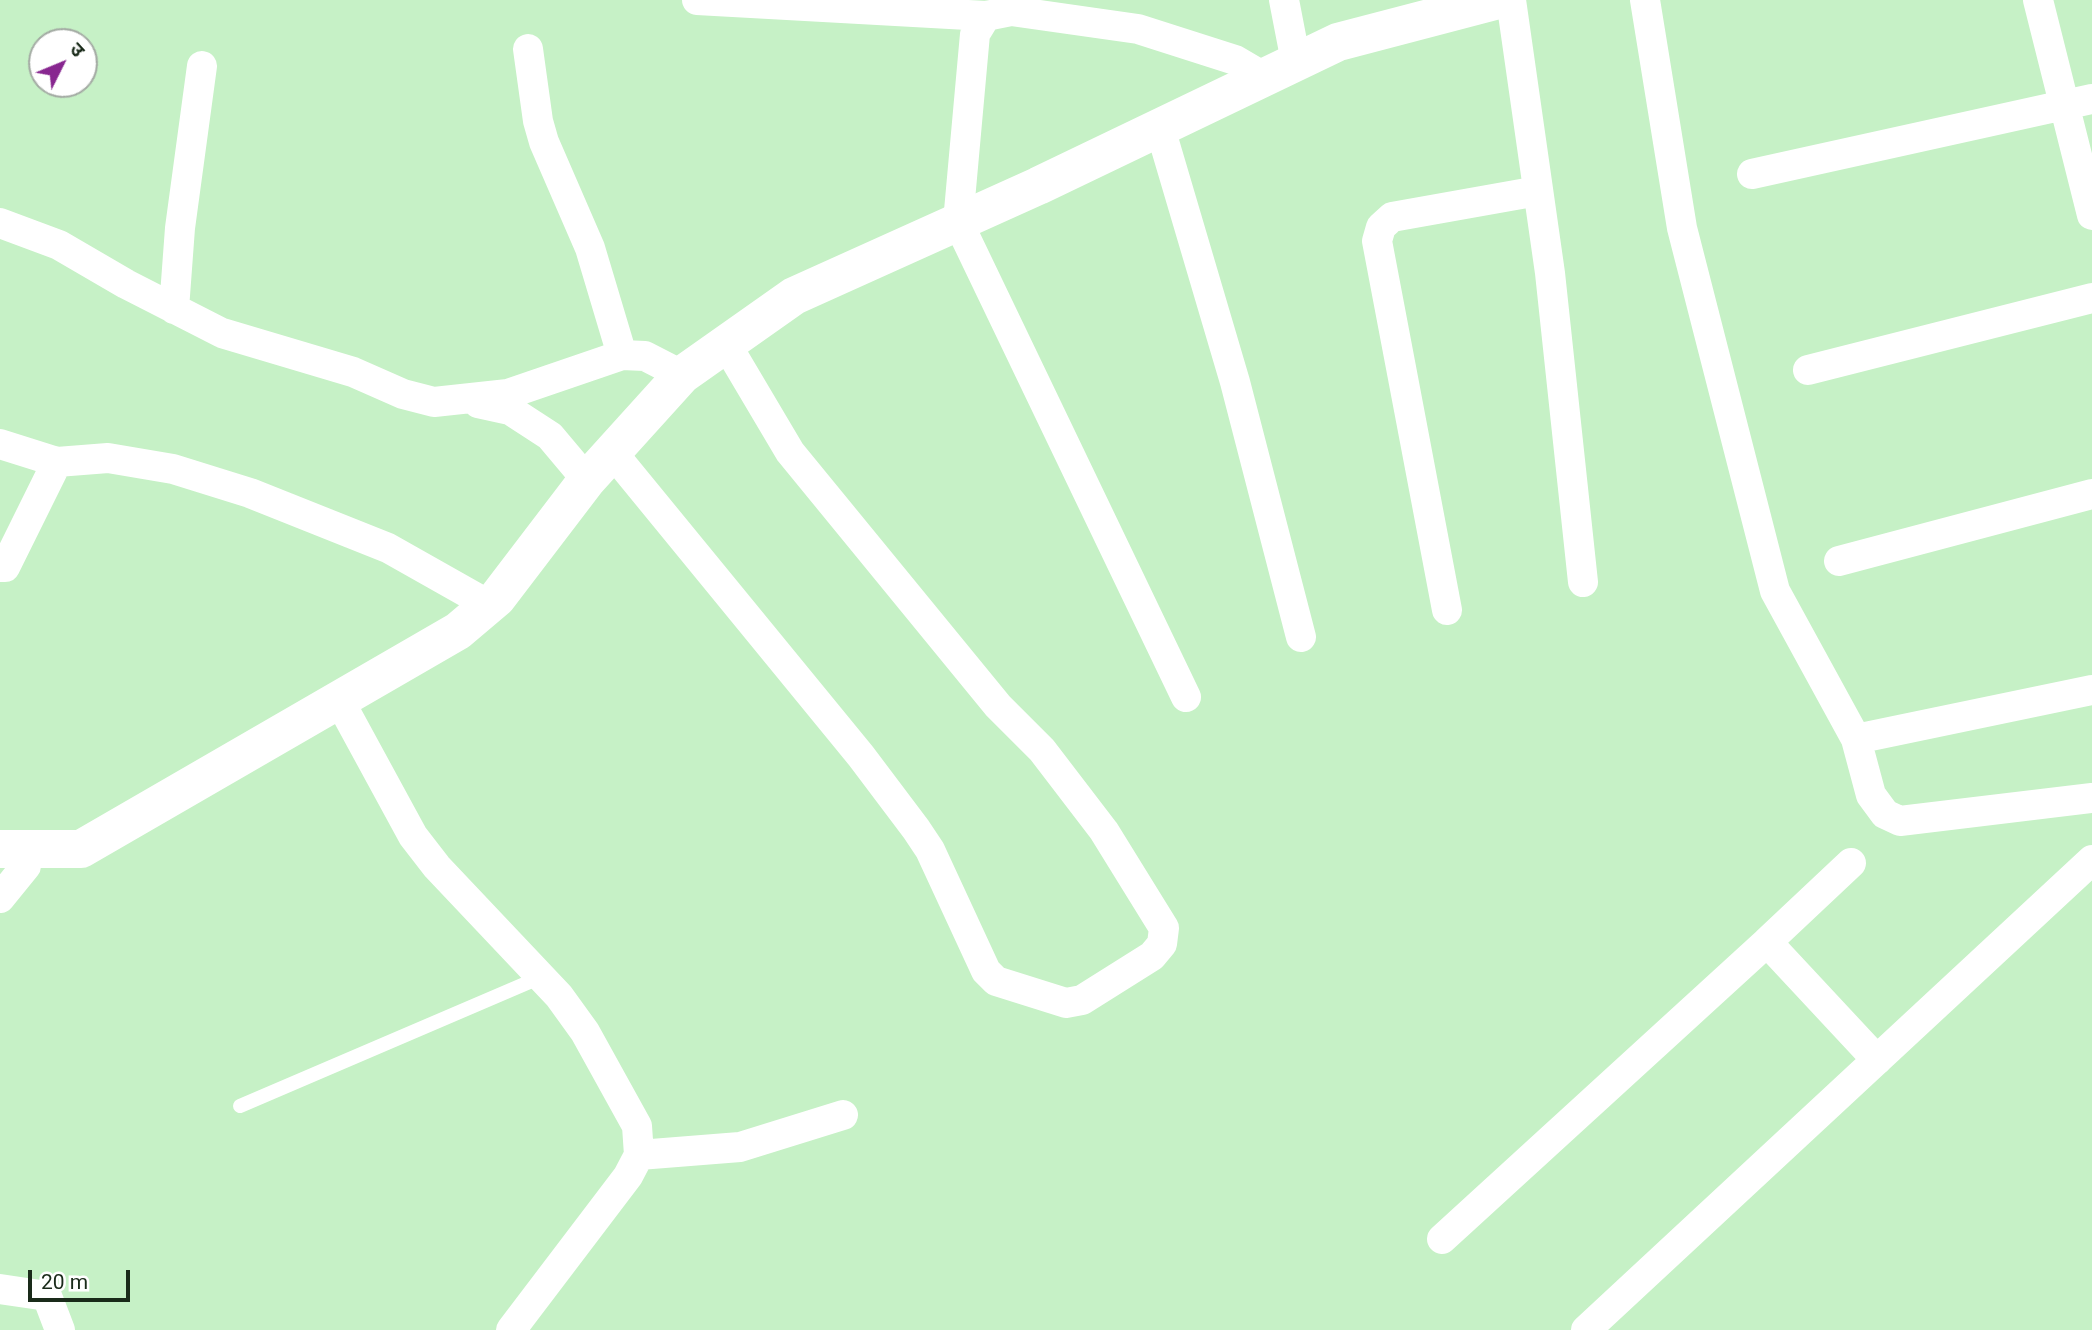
<!DOCTYPE html>
<meta charset="utf-8">
<style>
body{margin:0}
#map{position:relative;width:2092px;height:1330px;overflow:hidden;background:#c6f1c6;font-family:Roboto,"Noto Sans Devanagari",sans-serif}
canvas{display:block}
.north{position:absolute;left:28px;top:28px;width:70px;height:70px;box-sizing:border-box;background:#fff;border:2px solid #a3aaa3;border-radius:50%;rotate:47deg;font-size:19px;font-weight:700;line-height:28px;text-align:center;color:#1a2b1a}
.north::after{content:'';display:block;margin:auto;width:24px;height:32px;background:#882790;clip-path:polygon(50% 0,100% 100%,50% 72%,0 100%)}
.scale{position:absolute;left:28px;top:1270px;width:102px;height:32px;box-sizing:border-box;border:4px solid #1a2b1a;border-top:0;padding-left:9px;font-size:21px;line-height:24px;white-space:nowrap;color:#1a2b1a;-webkit-text-stroke:5px #fff;paint-order:stroke}
</style>
<div id="map">
<canvas width="2092" height="1330"></canvas>
<div class="north">उ</div>
<div class="scale">20 m</div>
</div>
<script>
const ctx = document.querySelector('canvas').getContext('2d');
ctx.lineJoin = 'round';
const shape = rows => new Path2D(rows.map(r => 'M' + r).join(''));
function trace(path, color, width, dash) { ctx.strokeStyle = color; ctx.lineWidth = width; ctx.lineCap = dash ? 'butt' : 'round'; ctx.setLineDash(dash || []); ctx.stroke(path); }
const lane = shape([
 [240,1106,541,977]
]);
const street = shape([
 [697,0,986,16],
 [1012,0,1011,11,986,16,975,34,958,222,1186,697],
 [1284,0,1296,62],
 [1511,0,1550,273,1583,582],
 [1645,0,1682,228,1775,591,1856,739,2092,690],
 [2038,0,2092,215],
 [1011,11,1138,29,1235,60,1264,77],
 [528,49,538,121,544,142,590,248,622,355],
 [1160,128,1235,382,1301,637],
 [1752,174,2092,99],
 [0,223,59,245,126,284,222,333,353,372,403,394,434,402,508,394,622,355,645,356,682,375],
 [174,309,180,228,202,66],
 [1808,370,2092,298],
 [478,403,510,410,550,436,587,480],
 [0,444,57,462,108,458,173,469,250,493,388,548,489,605],
 [612,452,861,756,916,829,930,850,986,971,996,981,1066,1003,1082,1000,1152,956,1162,944,1164,928,1104,831,1042,750,998,706,790,452,726,344],
 [1839,561,2092,494],
 [0,567,5,567,57,462],
 [1447,610,1377,241,1381,227,1392,217,1538,191],
 [339,700,413,836,437,867,559,996,585,1032,637,1126,639,1155,628,1176,511,1330],
 [1856,739,1871,795,1885,814,1900,821,2092,798],
 [0,898,26,866,27,849],
 [1767,942,1851,863],
 [639,1155,740,1147,843,1115],
 [1442,1239,1767,942,1877,1060],
 [0,1289,47,1296,60,1330],
 [1586,1330,2092,860]
]);
const secondary = shape([
 [0,849,81,849,458,631,497,598,587,480,682,375,794,296,1038,186,1338,42,1498,0]
]);
trace(lane, '#fff', 14);
trace(street, '#fff', 30);
trace(secondary, '#fff', 38);
</script>
